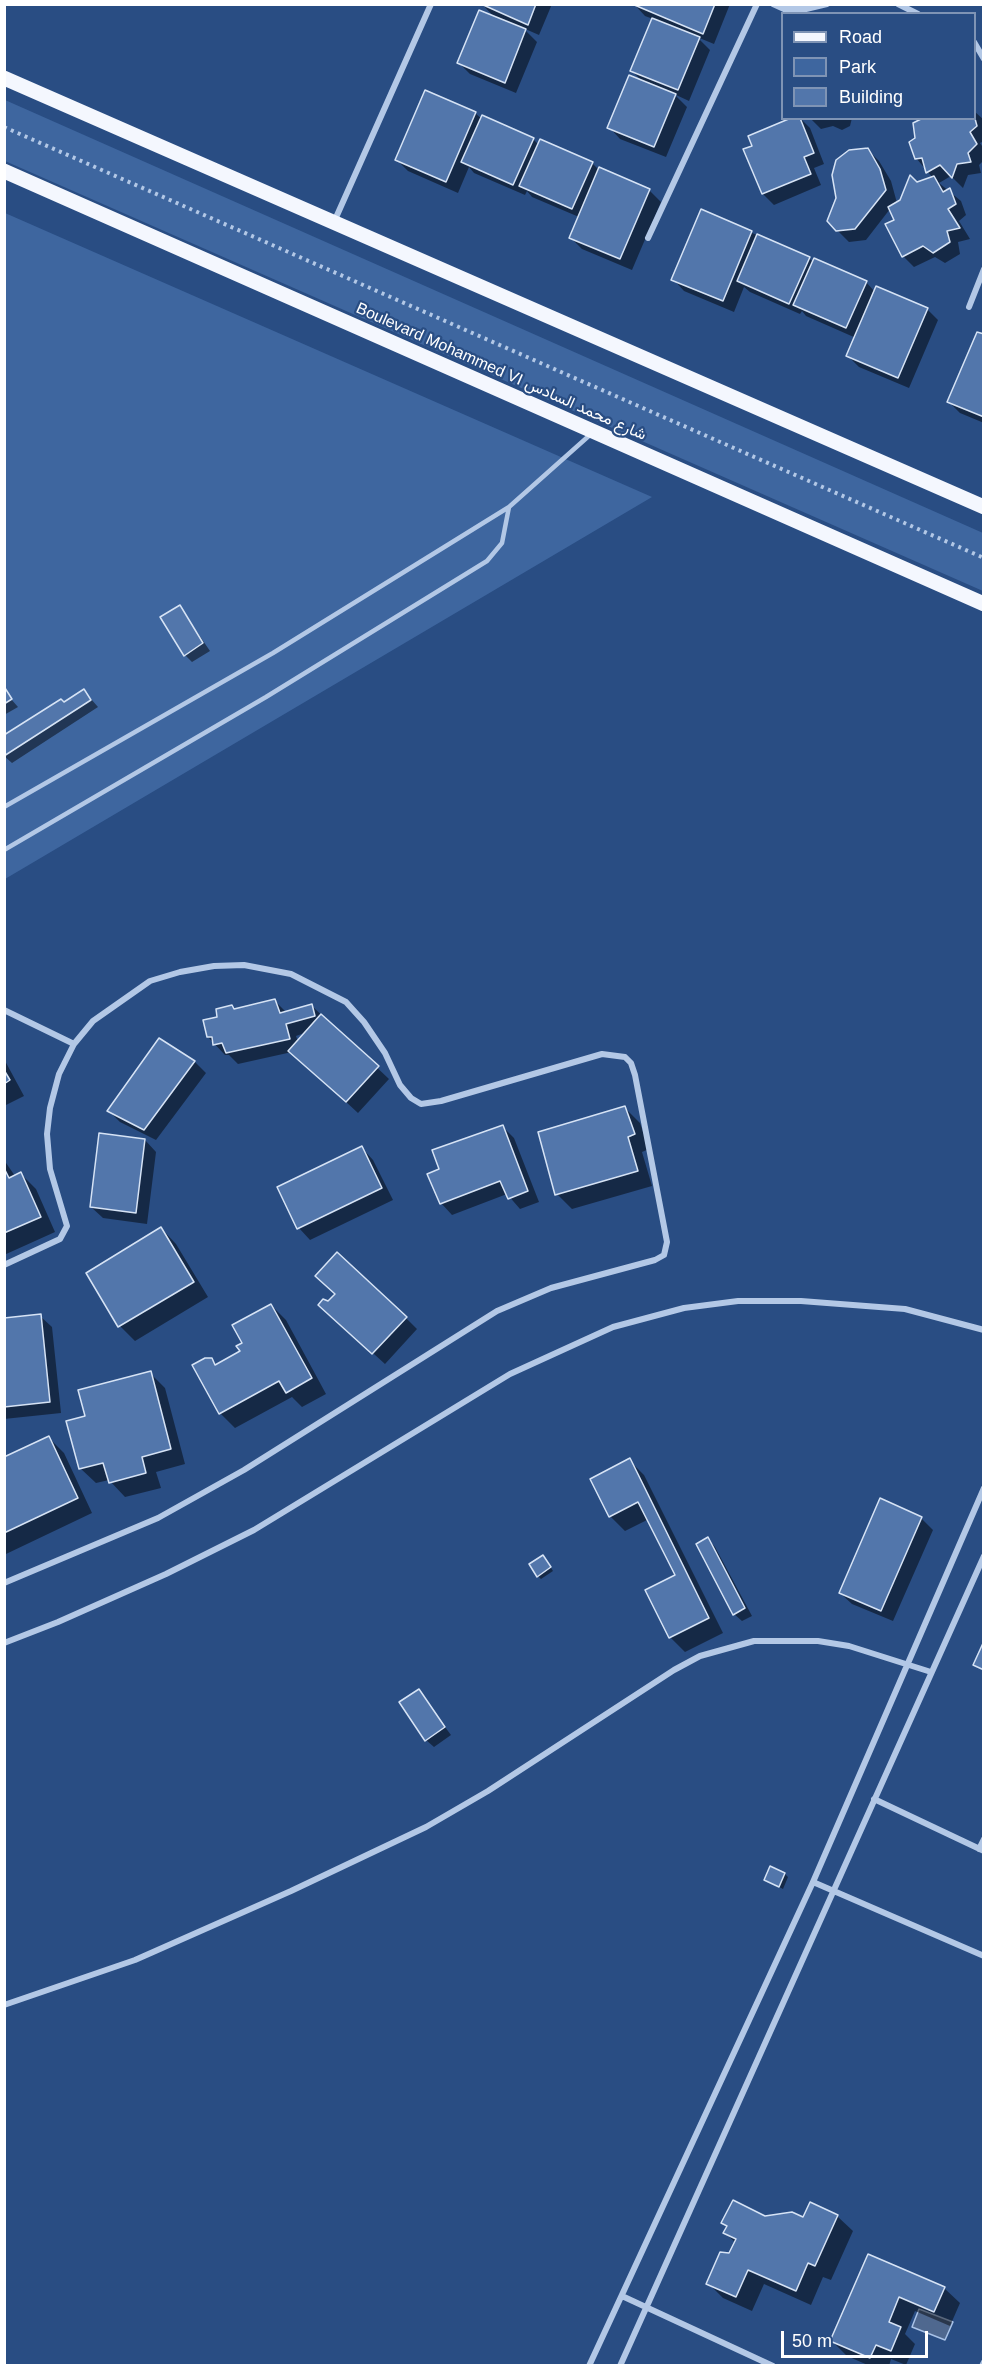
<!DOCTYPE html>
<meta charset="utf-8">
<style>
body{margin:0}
#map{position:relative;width:988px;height:2370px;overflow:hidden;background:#294d83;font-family:Arial,sans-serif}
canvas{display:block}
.frame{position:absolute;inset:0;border:6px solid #fff;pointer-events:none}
.legend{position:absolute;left:781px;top:12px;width:195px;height:108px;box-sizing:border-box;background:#294d83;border:2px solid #7f94b5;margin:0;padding:8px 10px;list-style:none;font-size:18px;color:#fff}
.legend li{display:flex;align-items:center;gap:12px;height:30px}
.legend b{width:30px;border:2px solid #7f94b5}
.scale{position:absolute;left:781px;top:2331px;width:147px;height:27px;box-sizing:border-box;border:3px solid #fff;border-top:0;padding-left:8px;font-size:18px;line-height:21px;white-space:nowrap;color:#fff;-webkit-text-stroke:4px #294d83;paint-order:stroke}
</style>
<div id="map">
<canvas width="988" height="2370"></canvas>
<div class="frame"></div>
<ul class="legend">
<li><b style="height:8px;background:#f4f7fe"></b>Road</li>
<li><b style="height:16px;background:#3e669f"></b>Park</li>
<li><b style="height:16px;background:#5276ab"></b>Building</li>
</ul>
<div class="scale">50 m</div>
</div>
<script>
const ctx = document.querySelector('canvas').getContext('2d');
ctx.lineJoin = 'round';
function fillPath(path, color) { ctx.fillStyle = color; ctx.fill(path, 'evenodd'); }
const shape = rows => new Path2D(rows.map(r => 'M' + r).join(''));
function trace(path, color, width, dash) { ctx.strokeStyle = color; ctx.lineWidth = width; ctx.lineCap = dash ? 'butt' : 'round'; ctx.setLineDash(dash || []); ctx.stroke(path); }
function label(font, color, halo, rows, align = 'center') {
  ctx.font = font + ' Arial,Vazirmatn,sans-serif'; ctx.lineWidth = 4.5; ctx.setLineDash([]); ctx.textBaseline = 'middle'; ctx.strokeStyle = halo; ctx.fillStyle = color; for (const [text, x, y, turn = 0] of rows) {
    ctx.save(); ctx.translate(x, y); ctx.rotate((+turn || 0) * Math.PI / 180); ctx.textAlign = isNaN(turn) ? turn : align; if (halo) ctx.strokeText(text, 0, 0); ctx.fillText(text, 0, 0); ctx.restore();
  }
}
const green = shape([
 [5,100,983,533,983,591,5,161],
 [5,213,652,497,5,879]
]);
const water = shape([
 [919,2309,953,2322,945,2340,912,2327,919,2309]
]);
const shadow = shape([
 [482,4,552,4,539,35,523,28,537,42,516,93,470,74,459,63,495,18],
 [634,4,730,4,714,44,697,37,710,50,689,101,674,94,687,107,666,157,620,139,609,127,644,83,632,71,653,19,645,16],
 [974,111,984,120,984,141,980,143,984,149,984,160,979,165,981,173,968,175,963,188,951,176,939,183,961,201,966,215,959,221,970,239,958,242,960,254,945,263,935,257,914,267,903,256,896,220,890,209,866,240,849,242,837,230,867,149,879,161,891,181,897,203,916,184,933,178,916,158,917,138,974,118],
 [475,113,482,119,533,139,539,145,592,163,599,170,649,190,661,202,632,270,582,249,570,237,579,217,532,197,527,191,525,195,474,173,469,167,458,193,408,171,397,160],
 [800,118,810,128,824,164,814,168,821,185,774,205,763,194,745,150],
 [810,118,852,118,850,126,842,130,833,126,821,129],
 [702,211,809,258,814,263,866,282,875,292,927,309,938,320,909,388,859,367,848,356,856,338,806,316,802,311,800,314,750,292,744,287,734,312,684,291,673,279],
 [984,336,984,423,960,413,949,402],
 [180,607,210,651,192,662,185,655],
 [4,691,18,707,4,715],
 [84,691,98,707,12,763,4,756,4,743],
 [275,1001,287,1013,312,1006,389,1079,358,1113,292,1052,238,1064,229,1055,225,1055,208,1037,219,1018,235,1011],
 [307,1032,298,1042,296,1036],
 [160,1040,195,1062,206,1073,156,1140,120,1122,109,1111],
 [4,1059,24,1096,4,1106],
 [625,1108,640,1123,649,1149,642,1152,652,1186,572,1209,557,1194],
 [502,1126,514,1138,539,1202,520,1209,507,1194,452,1215,441,1203,441,1170],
 [145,1140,156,1152,147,1224,103,1218,91,1207],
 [362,1148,373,1160,393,1200,310,1240,299,1228,279,1188],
 [4,1160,15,1176,21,1174,36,1189,55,1232,4,1255],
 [161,1228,176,1244,208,1297,135,1341,120,1326],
 [271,1305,286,1320,326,1394,302,1407,292,1397,235,1428,220,1413,194,1365,211,1360,217,1365,242,1352,244,1343],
 [40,1316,52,1327,61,1413,4,1419,4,1320],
 [332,1316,406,1318,417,1329,385,1364],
 [150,1373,165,1388,185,1464,156,1472,161,1488,125,1497,109,1480,96,1483,80,1468],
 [49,1438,64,1453,92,1513,6,1554,4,1459],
 [629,1460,644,1475,723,1633,685,1652,670,1637,677,1575,649,1519,625,1531,610,1516],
 [921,1518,933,1530,893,1621,852,1604,840,1593],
 [708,1539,715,1547,752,1616,742,1621,734,1614],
 [546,1560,553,1571,541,1579,538,1576],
 [418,1691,451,1735,434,1747,426,1740],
 [785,1874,788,1877,783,1889,766,1880],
 [837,2216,853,2231,831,2280,823,2277,811,2305,764,2284,752,2311,723,2298,708,2283,736,2243,725,2233,728,2227,723,2222],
 [869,2256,944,2288,960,2303,950,2326,915,2311,905,2334,915,2344,906,2365,891,2359,889,2366,870,2366,847,2356,832,2341]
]);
const building = shape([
 [481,4,536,4,528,25,481,4],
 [632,4,715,4,703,34,632,4],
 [479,10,526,29,505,83,457,63,479,10],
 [652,18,700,37,678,90,630,71,652,18],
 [629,75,676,94,654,147,607,128,629,75],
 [425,90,476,112,446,182,395,160,425,90],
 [482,115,534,138,513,185,461,162,482,115],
 [974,115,977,126,970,132,977,144,968,153,971,162,957,164,952,178,940,165,926,173,922,158,915,159,909,142,915,138,913,123,923,118,974,118,974,115],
 [791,118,800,118,814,153,804,157,811,174,762,194,743,149,752,146,748,136,791,118],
 [540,139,593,162,572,209,519,186,540,139],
 [868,148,880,169,886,190,855,229,836,231,827,221,836,198,832,175,836,160,849,150,868,148],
 [599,167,650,189,620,259,569,238,599,167],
 [910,175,917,182,934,176,943,192,950,188,956,204,948,209,960,228,947,231,950,242,933,253,923,246,902,257,885,224,894,220,888,207,900,200,910,175],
 [701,209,752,231,723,301,671,280,701,209],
 [757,234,810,257,789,304,737,281,757,234],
 [814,258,867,281,846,328,793,305,814,258],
 [876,286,928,308,898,378,846,356,876,286],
 [977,332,984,334,984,417,947,402,977,332],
 [180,605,203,643,184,656,160,617,180,605],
 [5,688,12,699,4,704,4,689,5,688],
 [84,689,91,700,4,756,4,735,61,699,64,702,84,689],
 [275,999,280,1013,312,1004,315,1016,286,1024,290,1039,226,1053,222,1043,213,1045,212,1037,207,1037,203,1020,217,1017,216,1009,232,1005,234,1009,275,999],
 [321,1014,379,1066,346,1102,288,1051,321,1014],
 [159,1038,195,1061,144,1130,107,1111,159,1038],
 [4,1070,10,1080,4,1084,4,1070],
 [625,1106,635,1134,628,1137,638,1171,555,1195,538,1132,625,1106],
 [503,1125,528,1191,508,1199,500,1181,440,1204,427,1174,439,1169,432,1150,503,1125],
 [99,1133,145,1139,136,1213,90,1207,99,1133],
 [362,1146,382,1188,297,1229,277,1187,362,1146],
 [4,1168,9,1178,21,1172,41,1217,4,1233,4,1168],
 [161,1227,194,1282,118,1327,86,1273,161,1227],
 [337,1252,407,1317,372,1354,318,1305,323,1299,328,1301,335,1294,315,1276,337,1252],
 [271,1304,312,1378,286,1393,279,1381,219,1414,192,1365,205,1358,212,1358,215,1365,240,1351,236,1346,242,1343,232,1325,271,1304],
 [41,1314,50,1402,4,1407,4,1318,41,1314],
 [151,1371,171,1449,142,1457,146,1473,109,1483,103,1463,79,1469,66,1421,85,1416,78,1390,151,1371],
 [49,1436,78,1498,4,1533,4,1457,49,1436],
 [630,1458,709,1618,669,1638,645,1590,675,1575,638,1502,609,1517,590,1479,630,1458],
 [880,1498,922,1517,881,1611,839,1593,880,1498],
 [708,1537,745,1608,733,1615,696,1544,708,1537],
 [543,1555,551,1567,537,1577,529,1564,543,1555],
 [984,1641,984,1670,973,1665,984,1641],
 [419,1689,445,1727,425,1741,399,1702,419,1689],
 [770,1866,785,1873,779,1887,764,1880,770,1866],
 [733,2200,765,2216,792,2212,803,2217,810,2202,838,2215,815,2266,808,2263,796,2291,748,2270,736,2297,706,2284,720,2252,729,2253,736,2239,723,2233,727,2226,721,2223,733,2200],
 [868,2254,945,2287,934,2312,899,2297,889,2322,901,2327,891,2351,876,2345,870,2358,830,2341,868,2254]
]);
const path = shape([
 [4,127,984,558]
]);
const lane = shape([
 [4,807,273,653,509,507,591,434],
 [4,850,266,697,487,561,502,543,509,507]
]);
const street = shape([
 [773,4,784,9,806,9,827,4],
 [898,4,918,14],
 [974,42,984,59],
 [334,222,431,4],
 [648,238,757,4],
 [969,307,984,269],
 [4,1010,74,1044],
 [4,1265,60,1239,67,1226,50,1169,47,1134,50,1108,59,1074,74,1044,93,1021,150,981,180,972,214,966,244,965,291,974,346,1002,364,1022,385,1053,400,1085,411,1098,421,1104,441,1101,602,1054,625,1057,631,1063,635,1075,667,1242,664,1255,655,1260,551,1288,497,1311,244,1470,158,1518,4,1583],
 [4,1643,58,1622,166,1574,254,1530,510,1374,613,1327,684,1308,738,1301,801,1301,905,1309,984,1330],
 [874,1799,984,1851],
 [979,1849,984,1839],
 [813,1882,984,1956],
 [4,2005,135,1960,291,1891,426,1827,488,1791,674,1670,700,1656,754,1641,818,1641,849,1646,931,1672],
 [622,2296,773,2366],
 [589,2366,813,1882,984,1488],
 [620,2366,984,1556],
 [982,2366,984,2362]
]);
const primary = shape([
 [4,78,984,507],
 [4,171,984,604]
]);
const streetNames = [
 ["Boulevard Mohammed VI شارع محمد السادس",501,372,24]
];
fillPath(green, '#3e669f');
fillPath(water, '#4f688f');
trace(water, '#a8c2e7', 1.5);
fillPath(shadow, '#0007');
fillPath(building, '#5276ab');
trace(building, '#d6e3f5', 1.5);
trace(path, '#b3c8e6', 4, [3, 4.5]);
trace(lane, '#b3c8e6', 4.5);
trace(street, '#b3c8e6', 6);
trace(primary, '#f4f7fe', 15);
label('16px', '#fff', '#294d83', streetNames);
</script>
